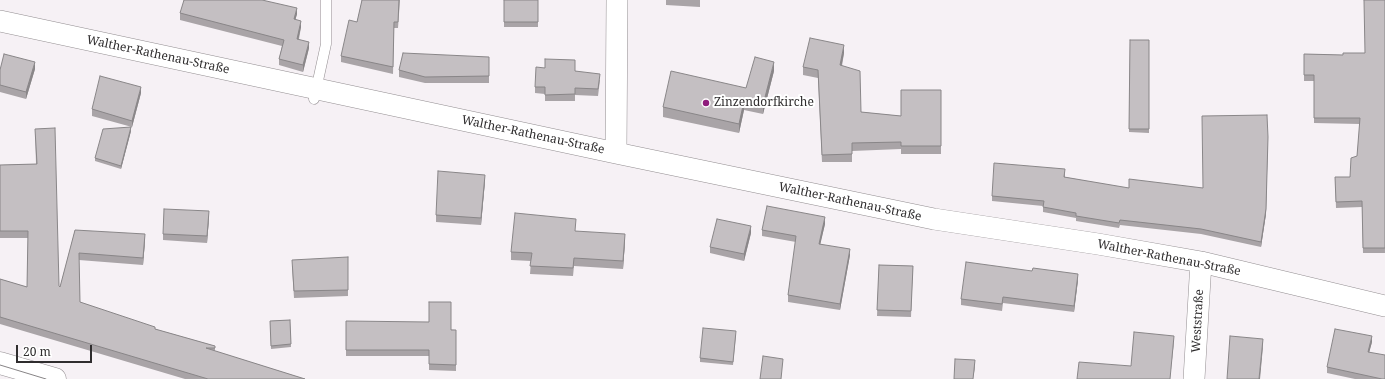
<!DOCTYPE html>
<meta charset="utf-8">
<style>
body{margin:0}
#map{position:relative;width:1385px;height:379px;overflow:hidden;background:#f6f1f5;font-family:"Noto Serif",serif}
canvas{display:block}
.scale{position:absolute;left:16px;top:345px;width:76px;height:18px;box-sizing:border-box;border:2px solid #2f2d2e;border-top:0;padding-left:5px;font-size:12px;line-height:14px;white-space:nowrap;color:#2f2d2e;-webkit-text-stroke:3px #fff;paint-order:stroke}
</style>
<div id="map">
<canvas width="1385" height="379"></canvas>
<div class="scale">20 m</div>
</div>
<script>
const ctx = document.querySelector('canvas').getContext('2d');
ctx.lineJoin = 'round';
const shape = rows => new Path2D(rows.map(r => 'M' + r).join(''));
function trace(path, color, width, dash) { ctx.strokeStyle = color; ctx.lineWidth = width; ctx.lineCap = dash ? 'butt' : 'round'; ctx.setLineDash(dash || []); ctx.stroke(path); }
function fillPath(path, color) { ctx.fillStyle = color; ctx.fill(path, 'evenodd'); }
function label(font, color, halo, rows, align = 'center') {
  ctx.font = font + ' "Noto Serif",serif'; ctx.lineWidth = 4; ctx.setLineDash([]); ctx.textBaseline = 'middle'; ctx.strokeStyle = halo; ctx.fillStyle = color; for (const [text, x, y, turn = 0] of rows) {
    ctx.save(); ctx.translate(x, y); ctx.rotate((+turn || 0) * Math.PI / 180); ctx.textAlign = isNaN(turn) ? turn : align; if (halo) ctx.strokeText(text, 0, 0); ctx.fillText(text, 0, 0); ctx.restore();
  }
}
const service = shape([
 [314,99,326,44,326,0]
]);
const minor = shape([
 [0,21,616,153,934,219,1098,244,1201,262,1385,306],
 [616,153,617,0],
 [1194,379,1201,262]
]);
const tertiary = shape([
 [0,363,55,379]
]);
const tram = shape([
 [0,365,46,379]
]);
const wall = shape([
 [362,0,400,0,398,28,394,28,393,74,341,62,341,56,357,22],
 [504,0,538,0,538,27,504,27],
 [666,0,700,0,700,7,666,5],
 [1385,0,1385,253,1363,253,1362,207,1336,208,1335,177,1350,177,1357,156,1360,124,1314,123,1314,81,1304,81,1304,54,1343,55,1365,53],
 [180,13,297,14,295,20,301,27,299,39,309,48,303,72,279,65,279,59,282,46,180,20],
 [1130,40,1149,40,1149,133,1129,132],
 [844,53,842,66,861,112,901,116,941,90,941,154,901,154,901,149,852,151,852,162,822,162,818,78,803,75,803,67],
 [489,57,489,83,425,83,399,77,399,70],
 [35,69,26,99,0,92,0,70],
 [575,71,600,80,598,96,575,95,575,101,545,101,545,94,535,93,535,87],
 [774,71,763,114,744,110,739,133,663,117,663,107,746,88],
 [141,93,132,127,92,116,92,109],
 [35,129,59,286,60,287,75,230,145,241,143,265,79,260,80,302,155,329,215,346,215,351,305,379,185,379,0,324,0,279,27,287,28,238,0,238,0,165,36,164],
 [131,131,121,169,95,161,95,158],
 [1065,174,1065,177,1266,214,1261,247,1201,234,1120,225,1119,228,1076,221,1076,218,1043,212,1043,206,992,201,992,196],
 [485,181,481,225,436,222,436,215],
 [209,218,207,243,163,240,163,234],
 [825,224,820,244,850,255,840,310,788,302,788,295,796,242,762,236,762,230],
 [576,231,625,242,623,269,574,266,573,276,530,274,531,261,511,260,511,252],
 [751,233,744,261,710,253,710,247],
 [348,257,348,296,294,298,292,266],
 [879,265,913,266,911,317,877,316],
 [1078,280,1074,312,1003,303,1002,311,961,305,961,299],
 [290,320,291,347,271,349,270,321],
 [346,321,456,330,456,371,429,370,429,356,346,356],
 [736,335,733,365,700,362,700,358],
 [1372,342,1369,352,1385,379,1355,379,1327,373,1327,367]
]);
const shadedWall = shape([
 [297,8,297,14,294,25,294,19],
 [301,21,301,27,297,45,297,39],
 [309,42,309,48,303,72,303,65],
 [844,45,844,53,840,73,840,65],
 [35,62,35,69,26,99,26,92],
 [774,62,774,71,763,114,763,105],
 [141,87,141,93,132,127,132,121],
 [744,101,744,110,739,133,739,124],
 [131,127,131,131,121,169,121,166],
 [1268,137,1266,214,1261,247,1261,242],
 [485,175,485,181,481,225,481,218],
 [209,211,209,218,207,243,207,236],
 [825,217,825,224,819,250,819,244],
 [751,226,751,233,744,261,744,254],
 [145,234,145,241,143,265,143,258],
 [625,234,625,242,623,269,623,261],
 [850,249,850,255,840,310,840,304],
 [1078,274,1078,280,1074,312,1074,306],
 [1174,336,1174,341,1170,379],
 [1372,336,1372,342,1368,357,1368,352],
 [1263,339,1263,346,1260,379,1259,379],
 [975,360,975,367,973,379]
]);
const building = shape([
 [184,0,262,0,297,8,294,19,301,21,297,39,309,42,303,65,279,59,284,40,180,13,184,0],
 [362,0,399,0,398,22,394,22,393,67,341,56,349,20,357,22,362,0],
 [504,0,538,0,538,22,504,22,504,0],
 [1364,0,1385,0,1385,248,1363,248,1362,201,1336,202,1335,177,1350,177,1351,158,1357,156,1360,118,1314,118,1314,75,1304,75,1304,54,1343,55,1343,53,1365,53,1364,0],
 [810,38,844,45,840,65,860,71,861,112,901,116,901,90,941,90,941,146,901,146,901,142,852,143,852,154,822,155,818,70,803,67,810,38],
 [1130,40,1149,40,1149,129,1129,129,1130,40],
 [403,53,489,57,489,76,425,77,399,70,403,53],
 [4,54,35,62,26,92,0,85,0,70,4,54],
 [755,57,774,62,763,105,744,101,739,124,663,107,671,71,746,88,755,57],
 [545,59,575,60,575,71,600,74,598,89,575,88,575,94,545,95,545,87,535,87,536,67,545,68,545,59],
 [100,76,141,87,132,121,92,109,100,76],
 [1267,115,1268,137,1266,209,1261,242,1201,229,1120,220,1119,223,1076,216,1076,213,1043,207,1044,201,992,196,994,163,1065,169,1064,177,1129,188,1129,179,1203,188,1202,116,1267,115],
 [131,127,121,166,95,158,103,129,131,127],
 [55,128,59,286,60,287,75,230,145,234,143,258,79,253,80,302,155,327,155,329,215,346,215,348,206,348,305,379,208,379,0,317,0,279,27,287,28,231,0,231,0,165,37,164,35,129,55,128],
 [438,171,485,175,481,218,436,215,438,171],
 [767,206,825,217,819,244,850,249,840,304,788,295,796,236,762,230,767,206],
 [164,209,209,211,207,236,163,234,164,209],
 [515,213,576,219,575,231,625,234,623,261,574,258,573,268,530,266,532,253,511,252,515,213],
 [717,219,751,226,744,254,710,247,717,219],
 [348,257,348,290,294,291,292,260,348,257],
 [966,262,1032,271,1033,268,1078,274,1074,306,1003,297,1002,304,961,299,966,262],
 [879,265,913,266,911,311,877,310,879,265],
 [429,302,451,302,451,330,456,330,456,365,429,364,429,350,346,350,346,321,429,322,429,302],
 [290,320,291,344,271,346,270,321,290,320],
 [703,328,736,331,733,362,700,358,703,328],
 [1335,329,1372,336,1368,352,1385,355,1385,379,1382,379,1327,367,1335,329],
 [1134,332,1174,336,1170,379,1077,379,1079,362,1131,366,1134,332],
 [1230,336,1263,339,1259,379,1227,379,1230,336],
 [763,356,783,359,781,379,760,379,763,356],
 [955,359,975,360,973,379,954,379,955,359]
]);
const markers = [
 [706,103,4,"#8f1c7c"]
];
const streetNames = [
 ["Walther-Rathenau-Straße",158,55,12],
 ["Walther-Rathenau-Straße",533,135,12],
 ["Walther-Rathenau-Straße",850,202,12],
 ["Walther-Rathenau-Straße",1169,258,11],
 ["Weststraße",1198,321,-87]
];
const poiNames = [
 ["Zinzendorfkirche",714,103]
];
trace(service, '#938e91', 11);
trace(minor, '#938e91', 22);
trace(tertiary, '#938e91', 23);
trace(service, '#fff', 10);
trace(minor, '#fff', 21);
trace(tertiary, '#fff', 22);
trace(tram, '#878486', 1);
fillPath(wall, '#a9a4a7');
fillPath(shadedWall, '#898688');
fillPath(building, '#c4bfc2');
trace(building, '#898688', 1);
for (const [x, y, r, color] of markers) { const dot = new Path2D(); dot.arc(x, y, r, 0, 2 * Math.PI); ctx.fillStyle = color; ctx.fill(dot); trace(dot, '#fff', 1.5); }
label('12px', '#2f2d2e', '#fff', streetNames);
label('12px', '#2f2d2e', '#fff', poiNames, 'left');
</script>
